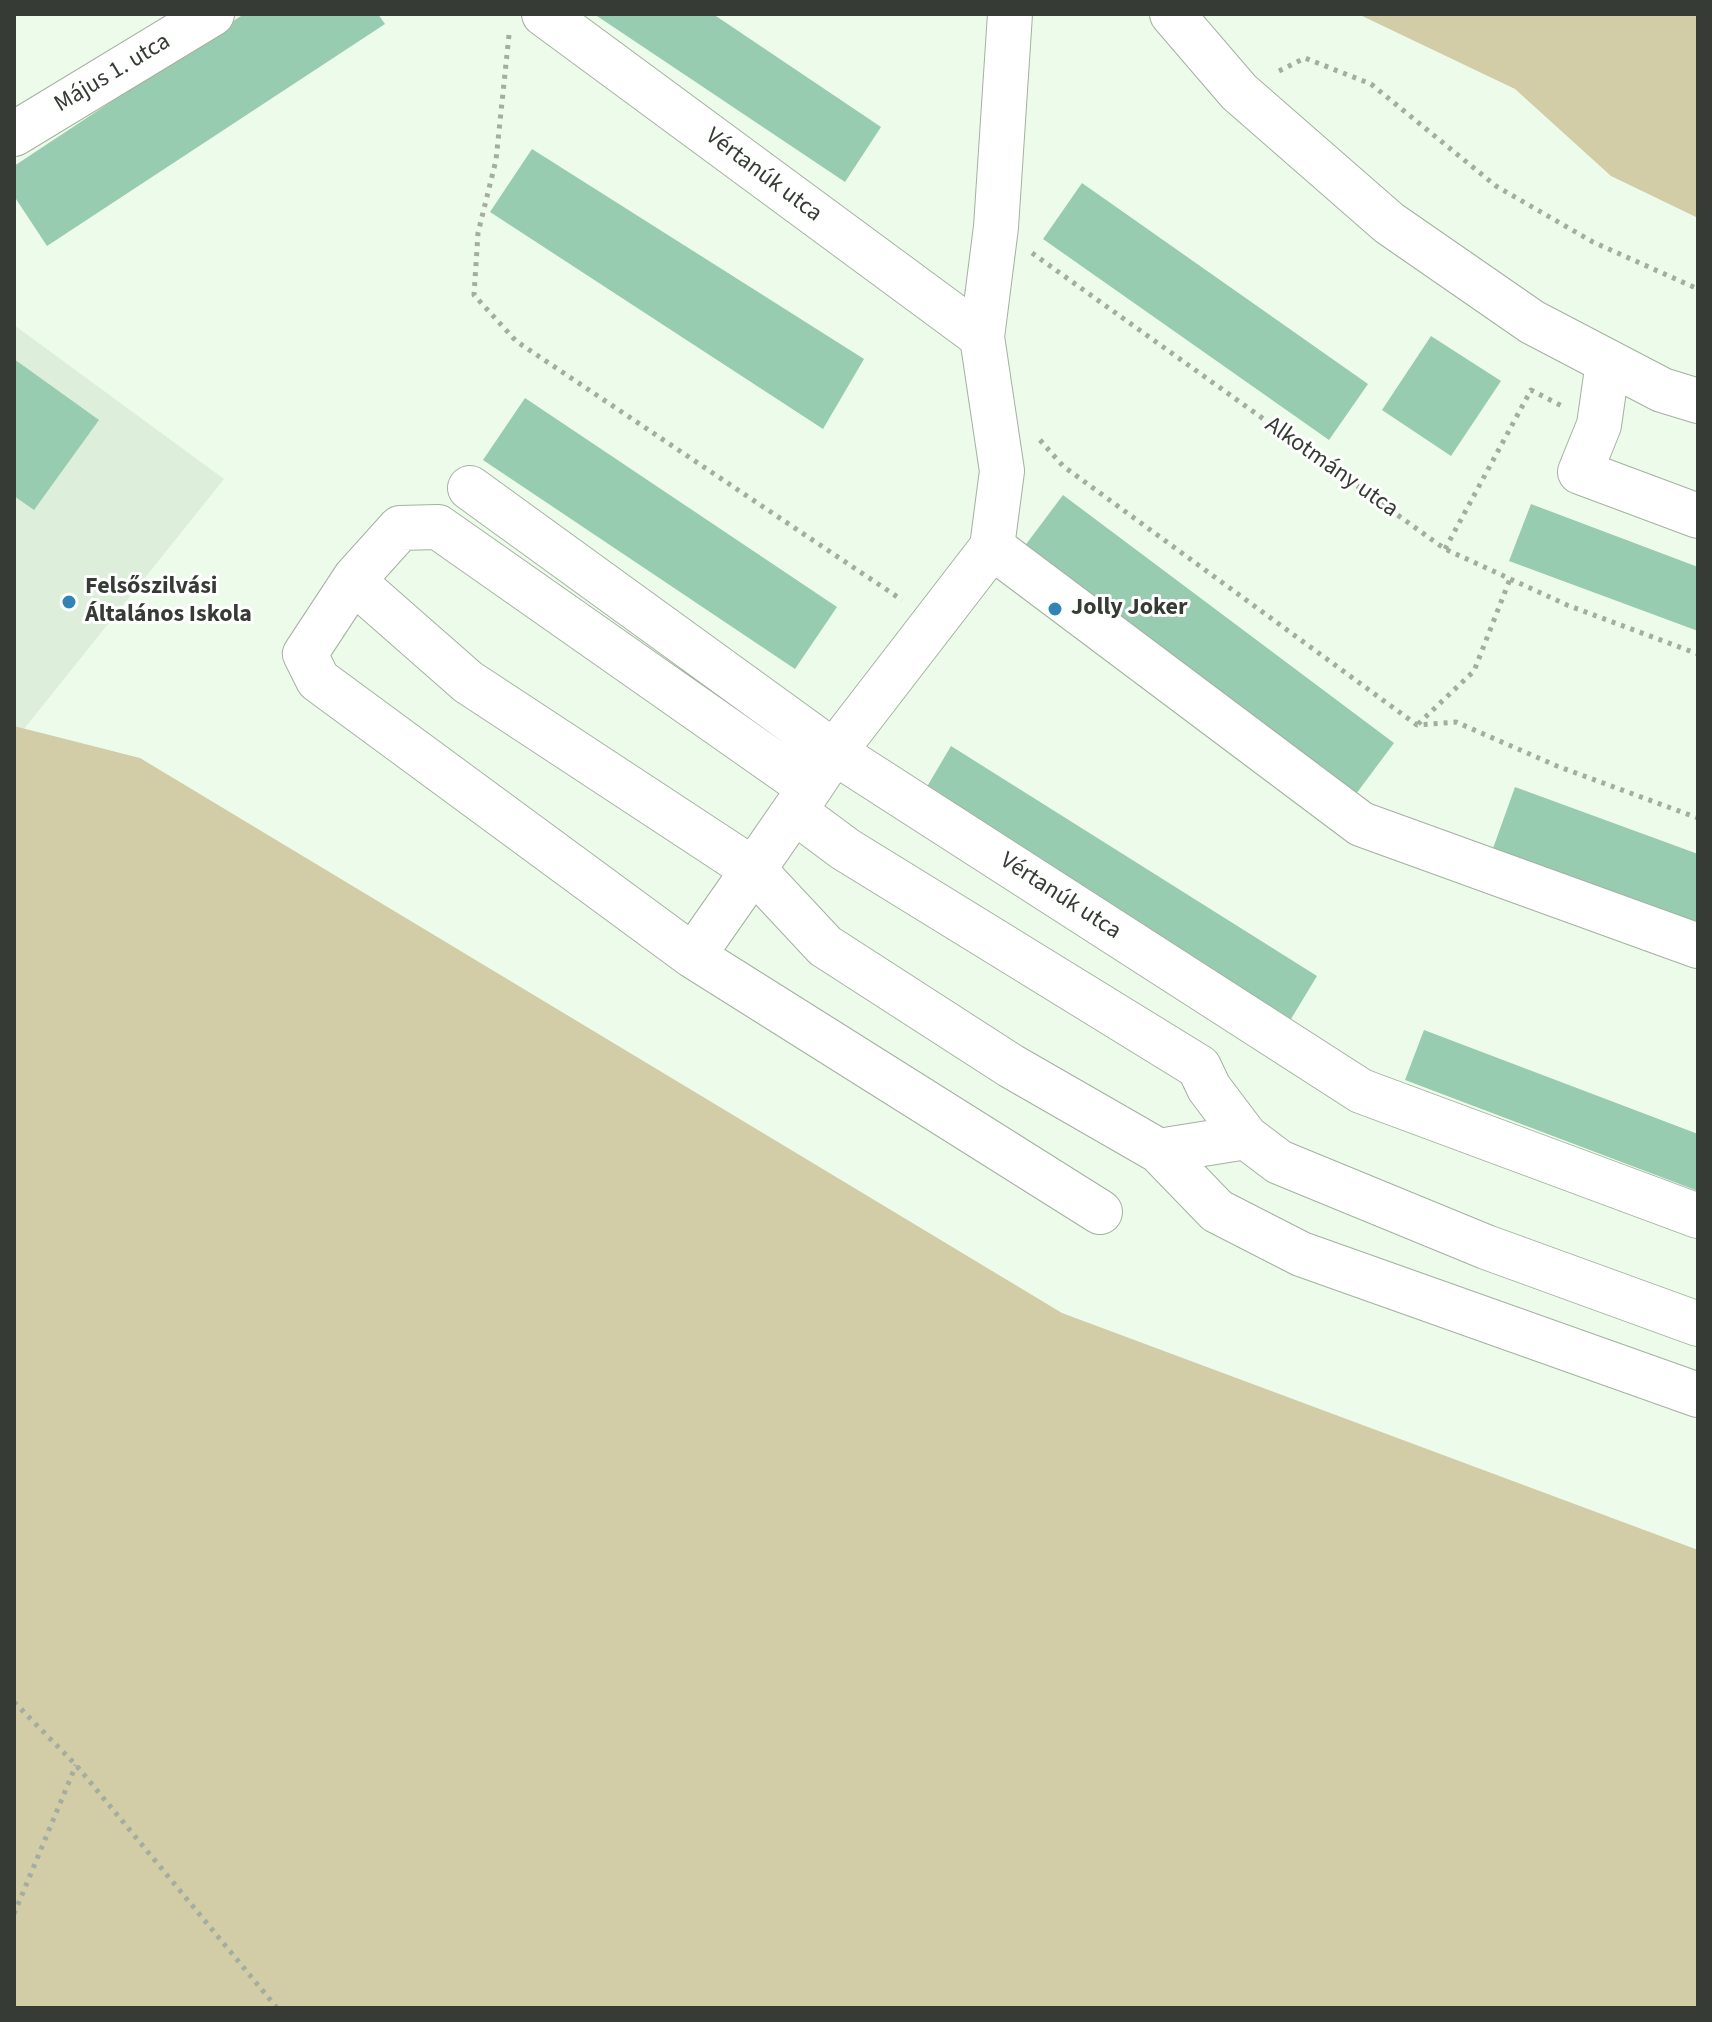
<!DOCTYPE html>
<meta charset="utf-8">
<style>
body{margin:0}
#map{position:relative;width:1712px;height:2022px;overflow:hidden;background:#edfbea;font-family:"Source Sans 3",sans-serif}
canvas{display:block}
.frame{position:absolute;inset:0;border:16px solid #363c35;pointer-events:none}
</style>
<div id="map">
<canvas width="1712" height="2022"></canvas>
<div class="frame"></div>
</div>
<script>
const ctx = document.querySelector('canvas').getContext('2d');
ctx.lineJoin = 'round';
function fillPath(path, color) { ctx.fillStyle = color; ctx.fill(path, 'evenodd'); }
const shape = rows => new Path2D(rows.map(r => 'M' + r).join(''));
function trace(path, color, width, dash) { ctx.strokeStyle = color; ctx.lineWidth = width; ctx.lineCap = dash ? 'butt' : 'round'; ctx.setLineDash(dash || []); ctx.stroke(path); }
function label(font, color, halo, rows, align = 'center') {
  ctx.font = font + ' "Source Sans 3",sans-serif'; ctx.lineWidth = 6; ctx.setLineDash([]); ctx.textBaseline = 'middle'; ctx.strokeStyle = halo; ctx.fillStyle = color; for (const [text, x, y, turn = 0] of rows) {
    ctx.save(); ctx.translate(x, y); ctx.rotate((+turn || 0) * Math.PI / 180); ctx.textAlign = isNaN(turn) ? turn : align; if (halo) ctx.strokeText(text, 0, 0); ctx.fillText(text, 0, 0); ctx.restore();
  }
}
const built = shape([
 [14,325,224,479,24,729,14,726]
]);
const green = shape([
 [1358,14,1698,14,1698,218,1611,176,1515,89],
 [14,726,140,758,1062,1313,1698,1550,1698,2008,14,2008]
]);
const building = shape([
 [244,14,378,14,385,24,47,246,14,196,14,166],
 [594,14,713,14,881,127,845,182],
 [532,149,864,359,823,429,490,212],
 [1082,183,1368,384,1329,440,1043,239],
 [1431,336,1501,381,1451,456,1382,410],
 [14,359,99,420,34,510,14,496],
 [525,398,837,607,795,669,483,460],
 [1063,495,1394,743,1356,794,1024,547],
 [1531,504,1698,567,1698,631,1509,561],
 [951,746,1317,976,1291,1019,925,790],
 [1515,787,1698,854,1698,930,1491,854],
 [1424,1030,1698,1134,1698,1191,1405,1080]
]);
const path = shape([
 [509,35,496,160,478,233,474,295,516,341,902,600],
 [1279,71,1305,58,1371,84,1496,186,1593,242,1698,289],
 [1032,253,1445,549,1567,605,1698,654],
 [1040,440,1063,466,1417,725,1456,722,1557,766,1698,818],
 [1445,549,1531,390,1562,406],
 [1418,724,1474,671,1510,579],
 [14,1702,76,1765,277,2008],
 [14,1914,76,1765]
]);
const minor = shape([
 [544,14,982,337],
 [1172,14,1239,92,1389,223,1532,322,1662,390,1698,401],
 [14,134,212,14],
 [1608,362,1599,425,1580,472,1698,516],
 [470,488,834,752,1361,1091,1698,1216],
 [992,547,1361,824,1698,946],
 [353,581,468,682,754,870,825,946,1011,1066,1159,1151,1246,1137],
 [810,788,438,527,400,528,355,578,305,654,318,680,693,956,742,886,810,788,834,752,992,547,1002,471,982,337,996,227,1010,14],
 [794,811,845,849,1199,1067,1209,1088,1246,1137,1279,1162,1486,1247,1698,1324],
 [693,956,1100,1212],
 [1159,1151,1217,1211,1301,1254,1698,1395]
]);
const markers = [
 [69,602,8,"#3284b5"],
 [1055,609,8,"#3284b5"]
];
const streetNames = [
 ["Május 1. utca",113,74,-31],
 ["Vértanúk utca",763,176,37],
 ["Alkotmány utca",1331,468,35],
 ["Vértanúk utca",1060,897,33]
];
const poiNames = [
 ["Felsőszilvási",85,588],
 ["Általános Iskola",85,616],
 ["Jolly Joker",1071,609]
];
fillPath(built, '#ddefda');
fillPath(green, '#d2cda7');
fillPath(building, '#98ccb0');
trace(minor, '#a4b1a2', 46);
trace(path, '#a3ada0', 5, [4, 6]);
trace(minor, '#fff', 44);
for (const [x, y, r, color] of markers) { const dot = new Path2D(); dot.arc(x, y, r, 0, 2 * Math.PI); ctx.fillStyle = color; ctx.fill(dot); trace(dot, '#fff', 3); }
label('24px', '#363c35', '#fff', streetNames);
label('bold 24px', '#363c35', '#fff', poiNames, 'left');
</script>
